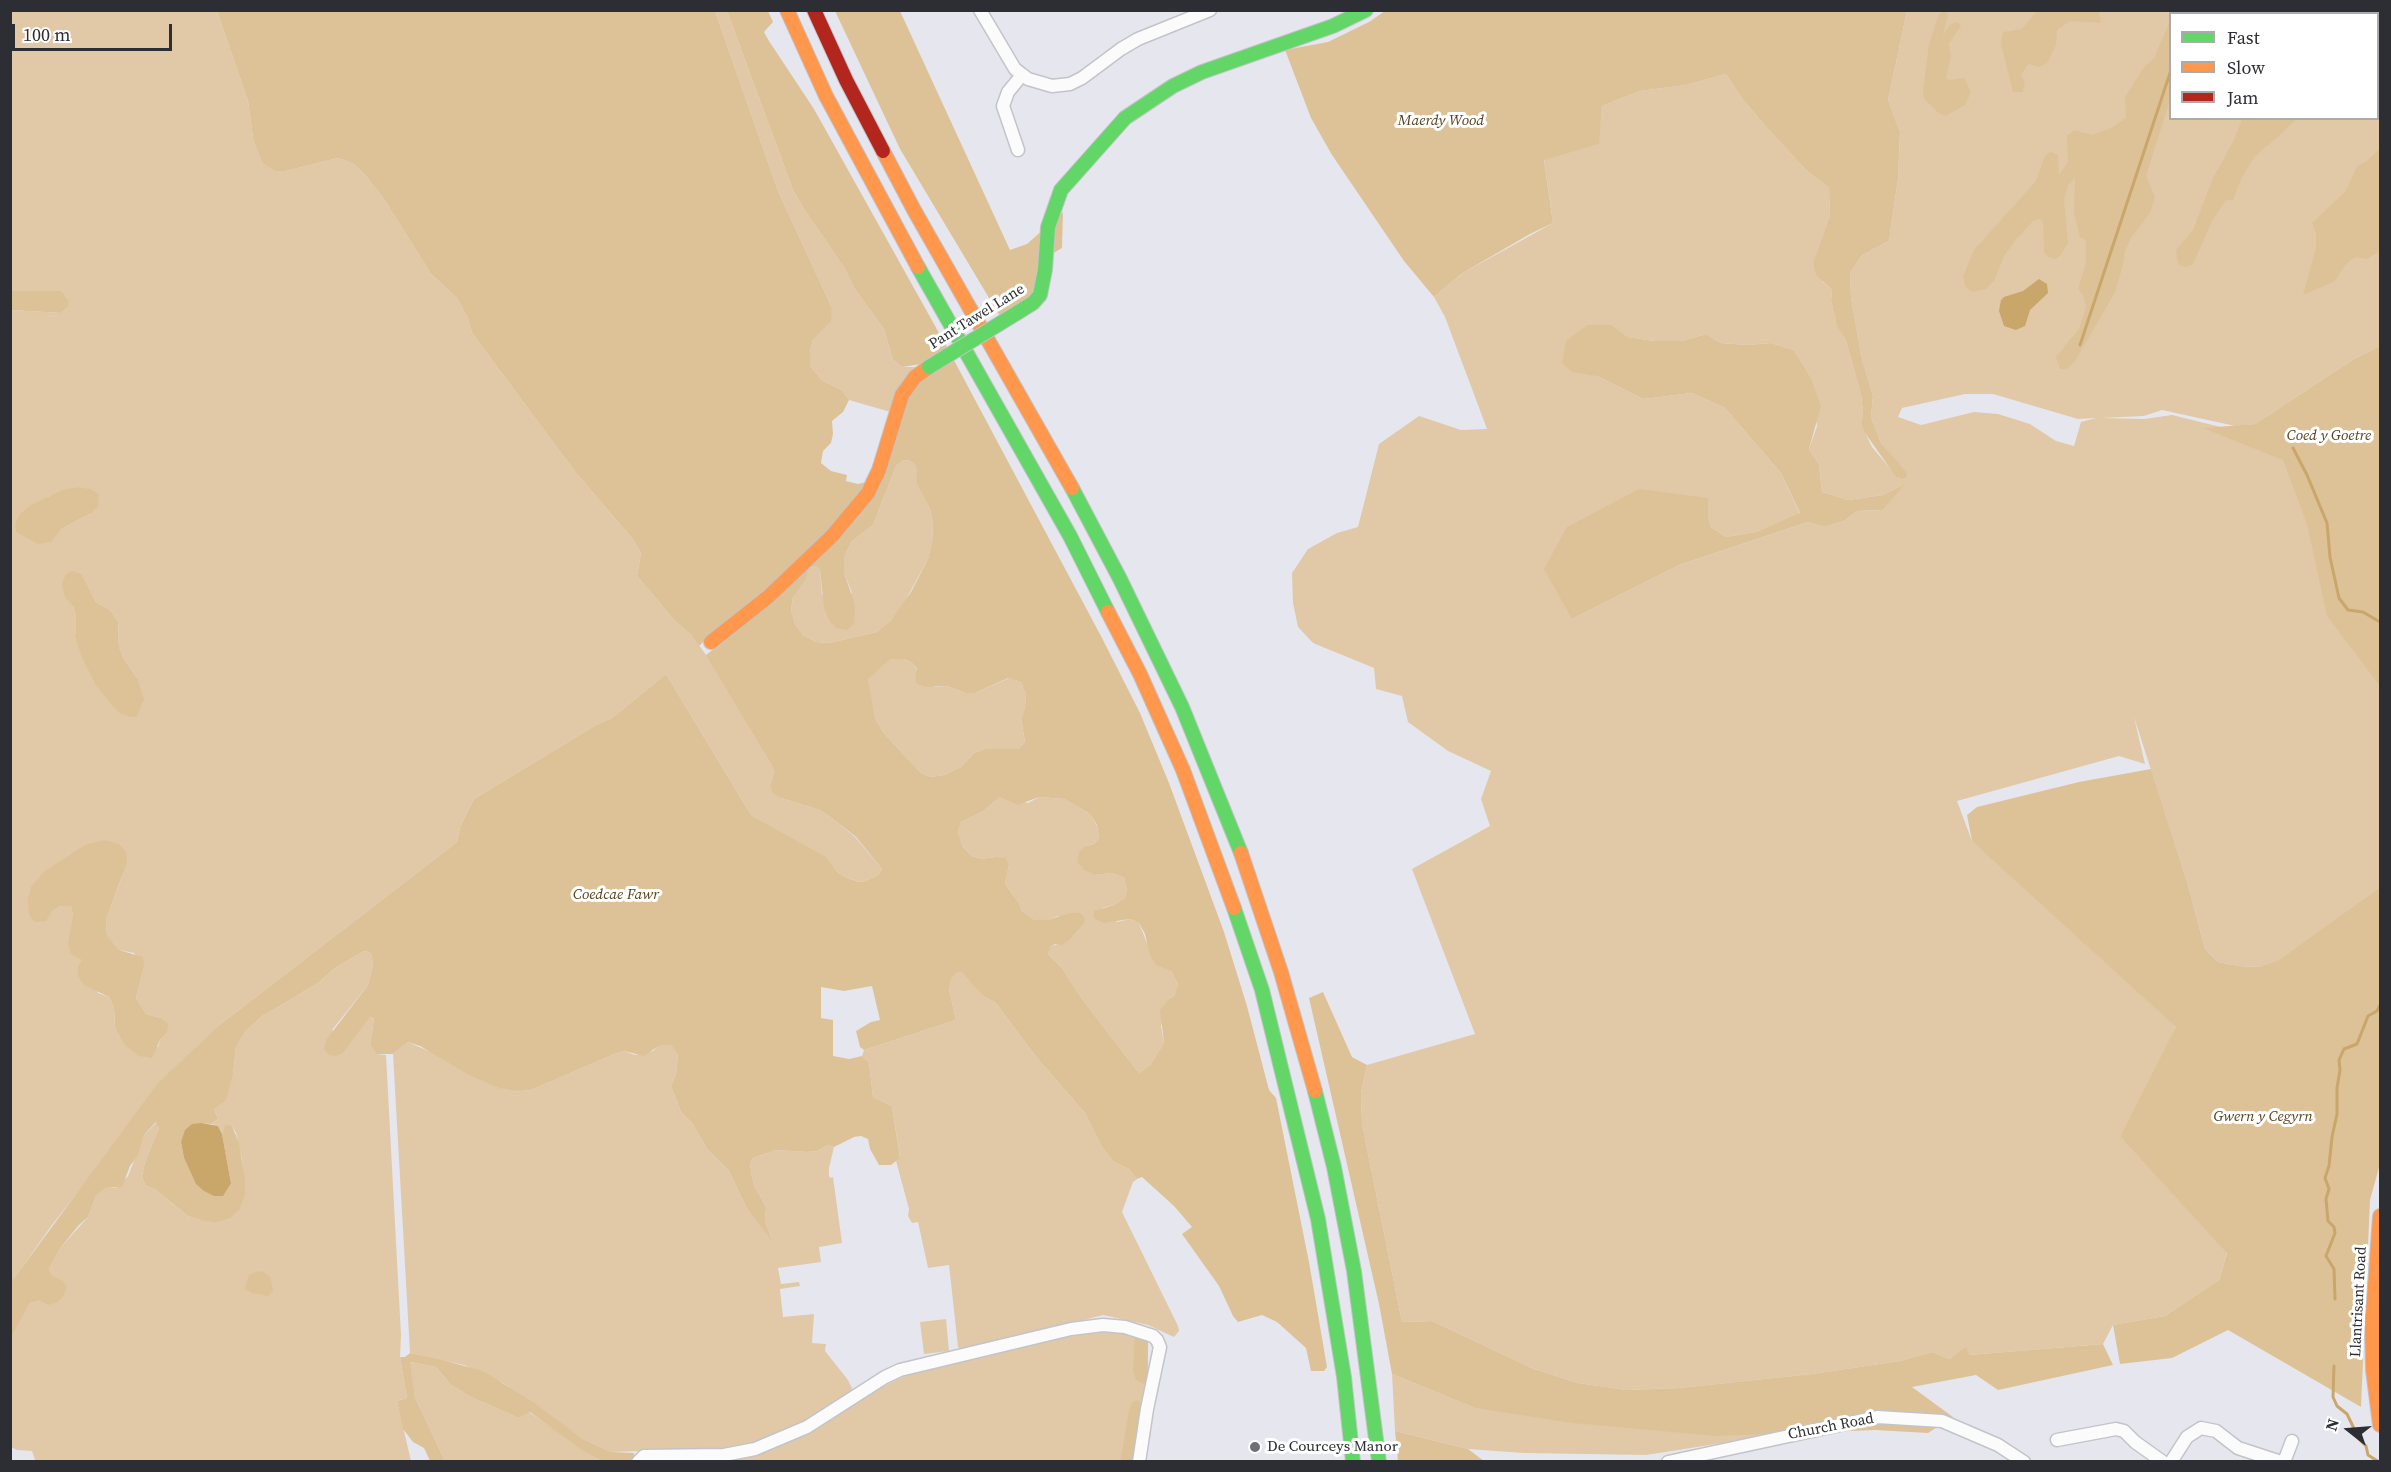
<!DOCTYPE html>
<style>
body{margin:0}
#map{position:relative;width:2391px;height:1472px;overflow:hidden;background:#e6e7ee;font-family:"Source Serif 4",serif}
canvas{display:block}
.frame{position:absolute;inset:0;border:12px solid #2d2e33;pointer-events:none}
.legend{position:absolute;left:2169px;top:12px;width:210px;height:108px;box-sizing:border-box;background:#fff;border:2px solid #ababad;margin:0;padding:8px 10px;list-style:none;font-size:18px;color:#2d2e33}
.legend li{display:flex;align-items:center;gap:12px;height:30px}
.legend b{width:30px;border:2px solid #ababad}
.north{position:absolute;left:2319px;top:1400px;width:60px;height:60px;-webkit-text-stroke:4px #fff;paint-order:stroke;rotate:287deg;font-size:16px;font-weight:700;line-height:24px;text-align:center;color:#2d2e33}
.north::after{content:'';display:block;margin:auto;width:21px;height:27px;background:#2d2e33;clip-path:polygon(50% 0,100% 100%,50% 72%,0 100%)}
.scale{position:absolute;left:12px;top:24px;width:160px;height:27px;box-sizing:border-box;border:3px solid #2d2e33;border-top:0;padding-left:8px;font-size:18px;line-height:21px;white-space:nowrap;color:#2d2e33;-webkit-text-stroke:4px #fff;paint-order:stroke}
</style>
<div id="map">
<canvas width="2391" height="1472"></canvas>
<div class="frame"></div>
<ul class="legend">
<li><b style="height:8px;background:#63d668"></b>Fast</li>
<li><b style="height:8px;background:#ff974d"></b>Slow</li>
<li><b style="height:8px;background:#b3261e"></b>Jam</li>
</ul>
<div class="north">N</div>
<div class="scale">100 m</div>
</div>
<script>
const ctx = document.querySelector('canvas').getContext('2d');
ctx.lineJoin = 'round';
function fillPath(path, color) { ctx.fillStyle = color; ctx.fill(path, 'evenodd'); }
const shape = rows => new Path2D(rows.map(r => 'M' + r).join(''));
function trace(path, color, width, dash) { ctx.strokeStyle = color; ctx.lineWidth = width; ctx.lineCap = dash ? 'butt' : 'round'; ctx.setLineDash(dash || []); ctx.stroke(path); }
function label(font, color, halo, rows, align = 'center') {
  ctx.font = font + ' "Source Serif 4",serif'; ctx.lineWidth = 6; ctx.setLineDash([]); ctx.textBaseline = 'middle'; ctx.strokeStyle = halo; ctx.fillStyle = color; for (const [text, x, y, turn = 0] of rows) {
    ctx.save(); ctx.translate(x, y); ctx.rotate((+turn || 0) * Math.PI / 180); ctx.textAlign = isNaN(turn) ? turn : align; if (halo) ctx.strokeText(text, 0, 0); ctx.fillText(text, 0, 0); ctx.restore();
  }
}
const green = shape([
 [11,11,217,11,248,101,253,138,275,171,286,171,338,158,354,164,366,176,384,199,431,274,456,297,468,318,472,333,501,372,576,473,632,538,641,553,637,576,675,621,692,636,710,660,772,766,774,773,770,785,781,798,820,810,833,819,855,837,882,869,878,875,866,881,859,882,847,878,837,872,825,857,751,815,666,674,612,718,596,725,474,799,460,827,457,842,222,1023,100,1164,52,1225,11,1283,11,310,61,313,67,308,61,291,11,291],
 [77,487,90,514,61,529,48,497],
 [86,584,96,602,110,610,118,621,119,647,124,659,137,678,94,682,75,638,76,617,73,606],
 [126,852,121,879,106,920,107,937,119,950,134,953,144,967,136,998,146,1014,161,1018,167,1033,160,1040,158,1047,115,1027,114,1008,109,997,98,993,82,960,71,906,61,906,52,911],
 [715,11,727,11,793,190,804,209,845,269,854,288,884,329,893,360,902,367,929,367,894,413,849,400,842,390,823,381,810,366,810,351,813,340,830,321,832,308,778,191],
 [1907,11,2380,11,2380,346,2354,359,2255,424,2235,426,2162,410,2144,416,2101,418,2144,419,2172,415,2237,431,2282,446,2380,671,2380,887,2278,962,2259,967,2239,966,2218,962,2205,949,2188,885,2134,717,2145,764,2119,756,1957,801,1972,841,2114,962,2176,1027,2143,1105,2120,1137,2227,1252,2219,1280,2165,1316,2113,1325,2103,1344,1969,1355,1950,1359,1932,1352,1900,1361,1812,1374,1679,1388,1627,1390,1578,1383,1534,1369,1432,1321,1402,1322,1362,1124,1361,1093,1367,1065,1475,1034,1412,869,1490,826,1481,799,1491,771,1448,751,1408,722,1402,696,1376,689,1374,668,1313,643,1298,627,1293,603,1292,573,1308,549,1337,533,1358,527,1379,444,1419,416,1461,430,1487,429,1445,317,1434,297,1461,274,1553,223,1544,159,1598,144,1602,106,1640,91,1686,85,1726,74,1743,100,1769,130,1806,170,1829,188,1830,215,1813,264,1823,282,1832,290,1831,300,1837,325,1846,341,1861,395,1863,412,1861,424,1872,447,1899,479,1891,457,1881,443,1871,417,1873,396,1862,359,1851,298,1850,273,1862,255,1889,241,1898,179,1900,132,1888,100],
 [2170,14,2378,14,2378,118,2170,118],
 [1610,325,1628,337,1654,341,1682,341,1706,334,1721,343,1747,345,1771,343,1794,350,1810,376,1817,426,1809,449,1819,465,1822,492,1848,500,1883,495,1903,485,1883,510,1857,511,1844,521,1824,527,1808,522,1679,565,1572,619,1708,516,1711,527,1726,537,1756,532,1800,514,1781,473,1725,408,1692,393,1643,399,1597,376],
 [1965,394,1993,394,2078,419,2096,418,2081,422,2074,446,2056,441,2030,424,1998,414,1974,412,1921,425,1898,417,1902,408],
 [904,460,910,461,916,466,918,483,930,509,933,525,932,543,928,559,903,605,891,620,877,632,829,643,816,642,803,635,795,624,791,610,793,597,809,568,816,566,820,568,822,595,852,593,844,572,844,558,851,542,873,525,896,466],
 [891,659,904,659,912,663,917,670,915,676,935,687,946,686,966,693,975,693,1009,678,1021,682,1026,695,1025,707,1021,719,1025,742,1018,749,985,749,974,753,961,767,944,775,931,777,921,773,883,732,875,718,869,690,868,678],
 [1000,797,1028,803,1039,797,1064,799,1090,814,1097,826,1099,838,1094,844,1086,846,1095,875,1112,873,1124,878,1127,890,1125,898,1114,905,1102,908,1117,922,1130,919,1139,923,1147,943,1171,971,1178,984,1174,996,1169,999,1161,1026,1164,1043,1150,1065,1139,1073,1082,999,1062,968,1048,954,1049,947,1070,940,1083,925,1058,916,1047,920,1035,920,1022,911,1019,903,1005,884,1009,865,995,857,982,859,972,856,963,847,958,832,961,822,982,812],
 [364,951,371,953,373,964,368,985,332,1030,351,1042,369,1017,374,1019,370,1045,376,1054,386,1055,401,1335,400,1357,407,1398,397,1401,411,1461,33,1461,35,1460,32,1451,17,1450,11,1447,10,1337,30,1303,39,1301,48,1305,62,1280,52,1277,49,1269,61,1247,88,1217,96,1196,106,1188,116,1188,128,1176,144,1135,157,1122,159,1128,145,1162,142,1176,145,1185,156,1190,188,1216,216,1223,229,1219,245,1196,242,1159,236,1133,232,1126,225,1126,222,1134,218,1126,211,1124,218,1119,214,1109,233,1074,236,1047,245,1032,261,1017,318,983,335,968],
 [956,972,962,972,967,975,983,996,995,1002,1037,1058,1085,1113,1102,1147,1114,1162,1129,1169,1137,1179,1133,1182,1122,1212,1178,1326,1179,1331,1174,1337,1148,1325,1103,1315,996,1343,961,1350,958,1347,949,1265,928,1268,918,1222,912,1223,908,1216,909,1209,896,1161,900,1157,892,1106,873,1097,869,1062,862,1056,864,1050,956,1020,949,989,952,978],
 [408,1042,519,1091,531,1090,612,1055,624,1051,635,1055,653,1051,660,1044,673,1045,678,1055,676,1074,671,1086,681,1112,693,1124,707,1149,729,1171,747,1209,772,1239,765,1221,766,1207,755,1187,752,1177,750,1164,753,1158,776,1150,807,1152,817,1151,828,1145,834,1147,829,1168,829,1175,830,1178,833,1177,842,1243,819,1247,821,1262,778,1268,781,1284,799,1282,800,1286,780,1289,783,1317,814,1314,812,1343,826,1344,825,1351,848,1380,852,1388,850,1395,793,1429,741,1448,611,1452,583,1439,503,1383,464,1365,410,1353,393,1054],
 [946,1319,949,1351,924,1354,920,1322],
 [1094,1330,1130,1334,1148,1342,1148,1381,1134,1461,713,1462,724,1461,911,1373,1054,1337],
 [409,1362,436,1367,451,1385,471,1397,512,1415,519,1418,529,1412,602,1461,445,1461,415,1397],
 [1392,1374,1475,1408,1780,1434,1646,1455,1524,1453,1468,1449,1395,1431]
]);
const forest = shape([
 [2038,10,2099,11,2101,23,2070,21,2057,30,2056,45,2047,63,2039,67,2028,64,2021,75,2025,82,2023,92,2013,92,2001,44,2003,32,2022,29],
 [217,11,715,11,778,191,832,308,831,321,813,340,810,351,810,366,823,381,842,390,849,400,843,412,832,421,833,434,831,443,823,451,821,463,831,471,847,475,846,481,858,484,866,482,896,412,935,362,902,367,893,360,884,329,854,288,845,269,804,209,793,190,727,11,768,11,773,22,764,32,769,41,814,109,948,349,1102,638,1140,713,1169,783,1224,932,1247,1006,1269,1090,1276,1098,1309,1262,1327,1367,1324,1371,1311,1371,1306,1348,1277,1322,1262,1315,1238,1322,1233,1316,1219,1286,1182,1234,1192,1227,1174,1206,1142,1177,1137,1179,1129,1169,1114,1162,1102,1147,1085,1113,1037,1058,995,1002,983,996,962,972,957,972,952,978,949,989,956,1020,864,1050,860,1047,856,1031,871,1022,880,1020,872,986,844,991,821,987,821,1018,833,1020,833,1056,849,1059,862,1056,869,1062,873,1097,892,1106,900,1158,891,1165,879,1165,870,1149,868,1139,861,1136,854,1137,834,1147,828,1145,817,1151,807,1152,776,1150,753,1158,750,1164,752,1177,755,1187,766,1207,765,1221,773,1242,747,1209,729,1171,707,1149,693,1124,681,1112,671,1086,676,1074,678,1055,672,1045,660,1045,644,1056,624,1051,612,1055,531,1090,519,1091,499,1088,469,1075,420,1046,408,1042,393,1054,376,1054,370,1045,374,1019,370,1017,343,1053,336,1056,329,1055,324,1049,326,1040,368,985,373,964,371,953,364,951,335,968,318,983,261,1017,245,1032,236,1047,233,1074,226,1100,214,1109,218,1119,211,1124,202,1123,181,1142,184,1158,196,1183,231,1183,222,1134,225,1125,232,1126,239,1143,245,1180,245,1196,239,1210,229,1219,216,1223,202,1220,188,1216,156,1190,145,1185,142,1176,145,1162,159,1128,156,1122,144,1135,138,1155,130,1166,122,1187,106,1188,96,1196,88,1217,79,1225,61,1247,49,1269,52,1276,62,1280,67,1287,63,1297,56,1303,48,1305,39,1301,30,1303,11,1337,12,1281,158,1083,222,1023,457,842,460,827,474,799,596,725,612,718,666,674,751,815,826,857,837,872,847,878,859,882,866,881,878,875,882,869,856,837,833,819,820,810,781,798,773,793,770,785,774,773,772,766,706,655,772,602,708,637,699,646,692,636,675,621,637,576,641,553,632,538,576,473,501,372,472,333,468,318,456,297,431,274,384,199,366,176,354,164,338,158,286,171,275,171,263,163,253,138,248,101],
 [904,460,910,461,916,466,917,483,930,509,933,525,932,543,928,559,911,592,891,620,877,632,829,643,816,642,803,635,795,624,791,610,793,597,805,580,809,568,816,566,820,569,824,608,829,620,836,628,847,630,854,624,855,605,844,572,844,558,851,542,873,525,896,466],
 [891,659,904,659,912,663,917,669,915,676,917,684,925,687,946,686,966,693,975,693,1008,678,1021,682,1026,695,1025,707,1021,719,1025,742,1018,749,985,749,974,753,961,767,944,775,931,777,921,773,883,732,875,718,868,679],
 [1000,797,1018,805,1039,797,1064,799,1090,814,1097,825,1099,838,1094,844,1086,846,1079,852,1078,862,1084,870,1095,875,1112,873,1124,878,1127,890,1125,898,1114,905,1094,911,1094,918,1103,923,1130,919,1139,923,1145,934,1150,955,1156,965,1171,971,1178,984,1174,996,1169,999,1160,1010,1164,1043,1150,1065,1139,1073,1082,999,1062,968,1048,954,1050,947,1055,944,1061,945,1070,940,1083,925,1085,918,1080,913,1070,913,1047,920,1035,920,1022,911,1019,903,1005,884,1009,865,1005,858,995,857,982,859,972,856,963,847,958,832,961,822,982,812],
 [835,11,900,11,1010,250,1027,244,1063,212,1062,248,1050,255,1027,306,1001,318,900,149],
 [1385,11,1907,11,1888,100,1900,132,1898,179,1889,241,1862,255,1850,273,1851,298,1862,359,1873,396,1871,417,1881,443,1907,473,1906,477,1902,479,1896,477,1865,433,1861,424,1863,412,1861,395,1846,341,1837,326,1831,300,1832,290,1816,275,1813,263,1830,215,1829,188,1806,170,1769,130,1743,100,1726,74,1686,85,1640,91,1602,106,1599,144,1544,160,1553,223,1530,234,1461,274,1434,297,1404,261,1332,155,1311,118,1285,50,1328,42,1369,22],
 [1944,11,1948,14,1943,35,1950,25,1957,22,1961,26,1949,43,1951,56,1946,78,1950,80,1964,78,1971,92,1965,105,1946,116,1940,114,1930,105,1924,98,1923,91,1929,44,1939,14],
 [2170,21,2170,100,2146,176,2155,197,2150,213,2132,236,2125,251,2123,265,2115,292,2075,361,2066,369,2060,369,2056,357,2079,329,2086,307,2083,295,2078,289,2086,263,2086,240,2080,237,2074,213,2075,178,2068,185,2064,199,2068,243,2060,256,2055,259,2047,256,2044,252,2043,222,2040,219,2033,221,2015,241,2004,256,1994,281,1986,289,1972,292,1965,286,1963,276,1974,250,2036,181,2045,156,2050,152,2058,155,2059,175,2068,162,2067,136,2074,130,2092,135,2111,128,2126,118,2125,97,2144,67,2154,58],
 [2242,119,2296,119,2282,133,2255,156,2242,177,2233,200,2226,200,2213,219,2193,264,2185,267,2178,264,2176,250,2193,230,2213,178,2233,142],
 [2380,148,2380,251,2367,259,2355,257,2345,265,2335,281,2303,295,2316,248,2316,234,2312,223,2346,191,2357,166,2367,161],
 [11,291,61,291,69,302,67,308,61,313,11,310],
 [1587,325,1611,325,1628,337,1654,341,1682,341,1706,334,1721,343,1747,345,1771,343,1794,350,1810,376,1821,406,1809,449,1819,465,1822,492,1848,500,1883,495,1905,484,1883,510,1857,511,1844,521,1824,527,1808,522,1679,565,1572,619,1544,569,1567,527,1639,489,1708,498,1708,516,1711,527,1726,537,1756,532,1800,513,1781,473,1725,408,1692,393,1643,399,1597,376,1572,372,1562,363,1566,341],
 [2380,346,2380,686,2327,616,2307,524,2283,460,2203,428,2255,424,2354,359],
 [77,487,90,489,99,494,98,507,90,514,61,529,51,542,38,544,16,532,15,524,20,514,31,505,63,490],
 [72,571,81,574,96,602,110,610,118,621,119,647,124,659,137,678,144,699,137,716,131,717,121,714,110,703,94,682,82,657,75,638,76,617,73,606,65,597,62,584,66,574],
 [2151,769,2188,885,2205,949,2218,962,2239,966,2259,967,2278,961,2380,887,2380,1164,2370,1200,2361,1407,2228,1330,2172,1358,2120,1364,2113,1325,2165,1316,2219,1280,2227,1253,2120,1137,2176,1027,1972,841,1967,815,1977,807,2079,782],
 [104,840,119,844,126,852,127,862,106,920,107,936,119,950,143,957,144,967,136,998,146,1014,161,1018,168,1024,167,1033,160,1040,152,1058,139,1056,125,1045,115,1027,114,1008,109,997,84,985,78,976,78,967,82,960,71,954,68,944,73,916,71,906,61,906,52,911,46,921,34,922,29,914,28,900,31,887,45,871,85,845],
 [1323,992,1352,1057,1367,1065,1361,1093,1362,1124,1402,1322,1432,1321,1534,1369,1578,1383,1627,1390,1679,1388,1812,1374,1900,1361,1932,1352,1950,1359,1966,1347,1969,1355,2103,1344,2113,1365,1998,1390,1976,1375,1912,1387,1953,1417,1928,1433,1875,1430,1716,1436,1572,1423,1475,1408,1392,1374,1379,1304,1309,998],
 [258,1271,264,1272,270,1277,273,1291,268,1296,252,1293,245,1289,249,1275],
 [1135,1336,1148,1342,1147,1386,1136,1380,1133,1371],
 [410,1353,439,1359,483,1371,533,1402,583,1439,611,1452,634,1453,635,1458,633,1461,602,1461,579,1448,530,1412,519,1418,512,1415,471,1397,451,1385,436,1367,410,1362,415,1397,445,1461,430,1461,424,1448,413,1442,403,1429,397,1401,407,1398,400,1357,405,1357],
 [1137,1400,1147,1409,1139,1461,1120,1462,1129,1411,1132,1403],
 [1395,1431,1468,1449,1484,1461,1398,1461]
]);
const water = shape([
 [2039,279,2047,284,2048,293,2030,310,2025,326,2016,330,2004,326,1999,311,2001,300,2004,297,2023,291],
 [202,1123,218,1126,222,1134,231,1183,223,1196,214,1196,204,1191,196,1184,184,1158,181,1142,185,1130,192,1124]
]);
const stream = shape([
 [2207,14,2208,10],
 [2225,14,2231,10],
 [2080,345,2170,73],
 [2293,448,2307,475,2327,523,2330,557,2339,598,2348,610,2363,612,2380,622],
 [2335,1299,2334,1269,2326,1256,2335,1233,2334,1227,2328,1221,2326,1199,2329,1189,2325,1178,2329,1166,2332,1137,2337,1114,2337,1088,2340,1070,2339,1060,2344,1049,2357,1044,2368,1016,2377,1011,2380,1005],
 [2334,1366,2333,1397,2337,1406,2347,1414,2359,1439,2366,1446,2368,1455,2379,1462]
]);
const street = shape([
 [980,10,1015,69,1028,79,1052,86,1070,84,1082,78,1121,49,1138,39,1210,10],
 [1018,150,1003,106,1008,92,1022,75],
 [2057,1440,2116,1429,2124,1431,2135,1442,2163,1462],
 [638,1462,644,1456,724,1455,755,1449,807,1427,885,1377,900,1370,1071,1329,1103,1325,1125,1327,1153,1336,1157,1340,1160,1347,1147,1409,1139,1462],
 [1668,1462,1877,1417,1942,1421,1998,1445,2024,1462],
 [2171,1462,2187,1437,2201,1428,2216,1431,2238,1448,2281,1462],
 [2284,1462,2292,1441]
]);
const fast = shape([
 [918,267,1070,536,1108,612],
 [1017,313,1033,303,1040,295,1045,270,1048,227,1061,190,1125,118,1173,86,1202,72,1333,26,1366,10],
 [1072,488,1120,579,1182,707,1241,853],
 [1234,908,1262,990,1318,1219,1344,1377,1353,1462],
 [1315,1091,1334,1167,1354,1271,1379,1462]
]);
const slow = shape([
 [787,10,826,96,918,267],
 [883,151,914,210,1072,488],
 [1108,612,1140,674,1183,770,1234,908],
 [711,642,768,597,832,536,868,493,879,470,902,395,915,377,929,367],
 [1241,853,1281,972,1315,1091],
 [2380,1216,2372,1328,2373,1370,2380,1425]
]);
const jam = shape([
 [814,10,846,80,883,151]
]);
const fastBridge = shape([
 [929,367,1017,313]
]);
const markers = [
 [1255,1447,6,"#6e6f74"]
];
const parkNames = [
 ["Maerdy Wood",1441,121],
 ["Coed y Goetre",2329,436],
 ["Coedcae Fawr",616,895],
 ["Gwern y Cegyrn",2263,1117]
];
const streetNames = [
 ["Pant Tawel Lane",977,317,-32],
 ["Llantrisant Road",2359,1302,-87],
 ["Church Road",1831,1427,-11]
];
const poiNames = [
 ["De Courceys Manor",1267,1447]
];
fillPath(green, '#e1c9a7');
fillPath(forest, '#dec297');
fillPath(water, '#c9a76b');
trace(stream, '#c9a76b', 3);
trace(street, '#c3c4c9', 15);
trace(fast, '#c3c4c9', 16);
trace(slow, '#c3c4c9', 16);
trace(jam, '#c3c4c9', 16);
trace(street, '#fbfbfc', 12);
trace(fast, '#63d668', 14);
trace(slow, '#ff974d', 14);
trace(jam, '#b3261e', 14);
trace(fastBridge, '#c3c4c9', 16, []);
trace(fastBridge, '#63d668', 14);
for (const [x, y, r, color] of markers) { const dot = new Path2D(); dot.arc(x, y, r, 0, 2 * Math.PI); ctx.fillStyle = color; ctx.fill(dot); trace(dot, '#fff', 2); }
label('italic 15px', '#59431f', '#fff', parkNames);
label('15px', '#2d2e33', '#fff', streetNames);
label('15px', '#2d2e33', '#fff', poiNames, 'left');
</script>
